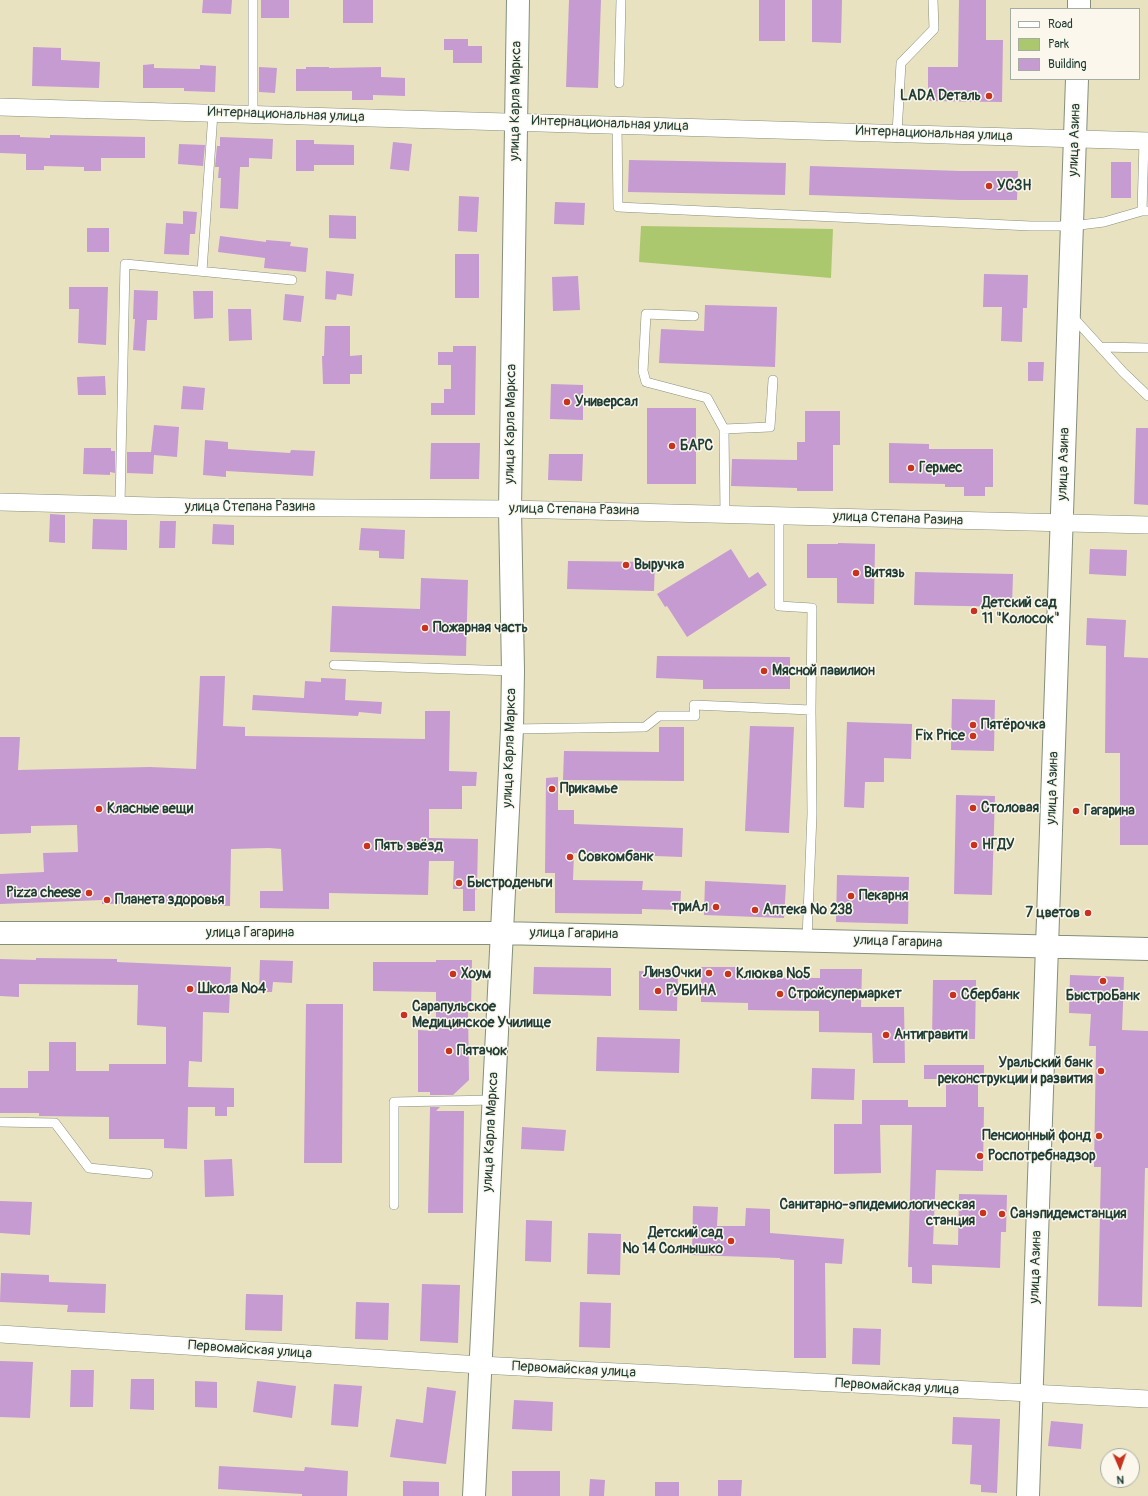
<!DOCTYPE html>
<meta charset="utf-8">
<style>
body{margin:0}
#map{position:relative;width:1148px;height:1496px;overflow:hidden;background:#e9e2c1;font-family:Pangolin,sans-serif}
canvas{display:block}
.legend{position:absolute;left:1010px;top:8px;width:130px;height:72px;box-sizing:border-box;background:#fbf7ec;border:1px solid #a3ada2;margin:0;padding:5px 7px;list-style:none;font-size:12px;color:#1f3d34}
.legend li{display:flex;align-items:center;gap:8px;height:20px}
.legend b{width:20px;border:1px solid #a3ada2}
.north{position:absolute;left:1100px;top:1448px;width:40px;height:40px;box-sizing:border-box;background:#fbf7ec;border:1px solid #a3ada2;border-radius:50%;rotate:178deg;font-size:11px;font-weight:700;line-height:16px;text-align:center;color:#1f3d34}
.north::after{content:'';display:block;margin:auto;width:14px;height:18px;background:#c8321e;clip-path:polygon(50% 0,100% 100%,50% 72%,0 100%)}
</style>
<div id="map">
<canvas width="1148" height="1496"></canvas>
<ul class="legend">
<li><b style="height:5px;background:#fff"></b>Road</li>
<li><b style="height:11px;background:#acc86e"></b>Park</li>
<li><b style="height:11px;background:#c59bd1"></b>Building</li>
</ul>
<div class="north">N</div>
</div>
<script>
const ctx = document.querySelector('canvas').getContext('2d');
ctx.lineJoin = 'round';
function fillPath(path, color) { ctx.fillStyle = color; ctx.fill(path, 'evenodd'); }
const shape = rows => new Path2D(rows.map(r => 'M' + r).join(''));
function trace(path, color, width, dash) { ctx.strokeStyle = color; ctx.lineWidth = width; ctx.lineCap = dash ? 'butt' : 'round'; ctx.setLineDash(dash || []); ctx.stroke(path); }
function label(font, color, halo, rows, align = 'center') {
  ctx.font = font + ' Pangolin,sans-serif'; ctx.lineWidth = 3; ctx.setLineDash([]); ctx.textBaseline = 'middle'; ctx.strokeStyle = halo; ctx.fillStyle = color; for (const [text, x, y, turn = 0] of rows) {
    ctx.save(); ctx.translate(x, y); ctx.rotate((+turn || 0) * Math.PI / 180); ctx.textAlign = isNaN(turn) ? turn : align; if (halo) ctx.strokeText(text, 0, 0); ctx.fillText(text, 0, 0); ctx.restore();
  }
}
const green = shape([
 [641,226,833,229,831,278,639,262]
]);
const building = shape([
 [203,0,232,0,231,14,202,13],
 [261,0,289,0,289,18,261,18],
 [343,0,373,0,373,23,343,23],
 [569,0,601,0,598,88,566,87],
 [759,0,785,0,785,41,759,41],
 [812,0,842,0,841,43,812,42],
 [959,0,986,0,986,40,1003,40,1002,102,928,101,928,67,958,67],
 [444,39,468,39,468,46,482,46,482,63,453,63,453,50,444,50],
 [33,47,61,48,61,60,100,62,99,88,32,86],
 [154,64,154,68,200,69,200,65,216,66,215,92,184,91,184,88,143,88,143,65],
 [259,67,277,68,275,93,259,92],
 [306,67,329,67,329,68,381,67,381,77,405,78,405,96,373,95,373,100,352,100,352,91,296,91,296,69,306,69],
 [0,135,20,135,20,137,50,138,50,135,145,137,145,158,101,158,101,171,84,171,84,167,44,166,44,170,26,170,26,154,0,153],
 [220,137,273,139,272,159,249,158,249,167,240,167,238,209,220,208,221,178,218,178,219,167,215,167,217,146,220,146],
 [296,140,314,140,314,144,354,145,354,165,314,165,314,171,296,171],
 [393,142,412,144,409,171,390,169],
 [179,144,205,145,203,166,178,164],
 [629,160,786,163,785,195,628,192],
 [1111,162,1131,162,1131,198,1111,198],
 [810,166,961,171,1018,171,1017,200,960,200,809,195],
 [459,196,479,197,477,232,458,231],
 [555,202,585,203,584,225,554,224],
 [183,211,197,212,195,234,190,234,189,255,164,254,166,223,183,224],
 [329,215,356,216,356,239,329,238],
 [87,228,109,228,109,252,87,252],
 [220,236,266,242,266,240,291,242,290,246,308,248,306,272,264,268,265,258,218,252],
 [455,254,479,254,479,298,455,298],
 [326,271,354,274,352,296,337,294,336,300,325,299],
 [984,274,1028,275,1027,308,1023,308,1022,342,1001,341,1002,307,983,307],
 [578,276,580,310,553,311,552,277],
 [69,287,108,287,106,345,78,343,79,309,69,309],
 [134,290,158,291,157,320,147,320,145,351,133,350,135,319,133,319],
 [193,291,213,291,213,318,194,319],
 [285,294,304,296,301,322,283,320],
 [705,305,777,307,775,367,659,363,661,329,704,331],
 [228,309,251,309,252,340,229,341],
 [325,326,350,326,350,356,362,355,362,374,350,374,350,384,323,384,322,356,324,356],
 [453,346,476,346,475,415,431,415,431,403,444,403,444,389,451,389,451,365,438,365,438,352,453,352],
 [1028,362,1044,362,1043,381,1028,381],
 [105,376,106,395,78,395,77,377],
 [551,384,583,385,583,420,550,419],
 [183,386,205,388,203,410,181,409],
 [647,408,696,408,696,484,647,484],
 [805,411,840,411,840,445,833,445,833,491,797,491,797,488,731,486,732,459,797,460,797,442,805,442],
 [154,425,179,427,177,457,154,455,153,474,127,473,127,452,151,452],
 [1136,428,1148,428,1148,505,1134,504],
 [205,440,228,442,228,449,290,453,291,450,315,451,313,476,226,471,226,477,203,475],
 [431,443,480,443,479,479,430,479],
 [889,443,929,444,929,449,993,449,993,487,985,487,985,496,964,496,964,487,945,487,945,484,889,483],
 [84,448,111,448,111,451,115,451,115,473,110,472,110,475,83,474],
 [549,454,583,454,582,481,548,480],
 [50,514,65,515,65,543,49,542],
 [93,519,127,520,127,550,92,549],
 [160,521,176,521,175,548,159,548],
 [213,524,234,525,234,545,212,544],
 [361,528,405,530,404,559,379,558,379,551,359,550],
 [838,543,875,544,874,604,837,603,837,578,807,578,807,544,838,544],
 [731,549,749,578,758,572,767,585,687,637,667,606,665,607,657,594],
 [1090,549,1127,550,1126,576,1089,574],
 [568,561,655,562,654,591,567,589],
 [915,572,1013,574,1012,607,914,605],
 [421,578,468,580,466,656,330,652,332,606,420,609],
 [1087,618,1126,620,1124,657,1148,658,1148,845,1120,845,1120,753,1105,753,1106,646,1086,645],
 [657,656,790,657,790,689,703,689,703,680,656,678],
 [200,676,225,676,223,726,245,727,245,736,425,739,425,711,450,711,449,771,477,772,476,786,462,786,462,809,429,809,429,838,478,839,477,890,475,889,475,911,463,911,463,889,453,889,454,861,429,861,428,895,329,893,329,909,260,908,260,891,283,891,281,849,269,848,231,849,230,906,151,903,102,904,102,900,0,904,0,874,44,872,43,853,78,852,77,825,31,826,31,833,0,834,0,737,20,737,18,770,150,767,196,769],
 [321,678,346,679,345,700,382,702,381,714,359,712,358,716,252,710,253,695,304,698,305,681,321,682],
 [952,699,995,700,994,751,951,750],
 [847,722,912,724,911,759,884,758,884,782,865,782,864,808,844,807],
 [750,726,794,727,789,833,745,831],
 [659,727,684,727,684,781,563,780,564,751,659,752],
 [558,777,558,810,574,810,574,824,683,828,682,857,574,853,573,880,643,881,642,890,681,891,680,910,642,909,642,914,555,913,555,873,545,873,546,778],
 [956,795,995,796,992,895,954,894],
 [837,875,909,877,908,924,836,922],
 [705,881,786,885,784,918,704,915],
 [36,958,117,959,117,962,231,967,229,1013,203,1012,202,1062,189,1061,188,1087,234,1088,234,1107,227,1107,227,1116,215,1116,215,1107,188,1107,187,1149,164,1148,164,1139,109,1139,109,1117,39,1116,39,1113,0,1113,0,1088,28,1088,28,1071,49,1071,49,1042,76,1042,76,1071,109,1071,109,1064,166,1064,166,1027,137,1025,138,985,19,984,19,997,0,996,0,959,36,960],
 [260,960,293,961,292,983,273,982,272,992,259,992],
 [436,960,472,960,471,1011,468,1011,469,1080,453,1095,430,1095,430,1092,418,1092,418,1030,436,1031,436,992,373,991,373,962,436,962],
 [534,967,611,968,611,996,533,994],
 [701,967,737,967,737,977,820,978,820,969,862,969,861,1007,904,1007,905,1063,873,1063,872,1033,819,1032,819,1011,748,1010,748,1003,701,1002],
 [639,971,678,972,677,1011,639,1010],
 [1070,975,1124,977,1122,1030,1148,1031,1148,1168,1145,1168,1142,1307,1098,1306,1101,1167,1094,1167,1096,1046,1089,1046,1091,1014,1069,1013],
 [933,980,976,980,975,1039,932,1038],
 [306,1004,343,1004,342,1163,304,1163],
 [597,1037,680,1039,679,1073,596,1071],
 [924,1065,984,1065,984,1080,978,1080,978,1107,984,1107,983,1171,936,1170,933,1244,958,1245,959,1194,1007,1195,1006,1232,1001,1232,1000,1268,932,1265,932,1284,912,1283,912,1267,908,1267,912,1125,880,1125,881,1173,834,1174,834,1124,862,1124,862,1100,908,1100,908,1107,946,1107,946,1079,924,1079],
 [812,1068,855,1069,854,1100,811,1099],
 [430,1107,440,1107,436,1111,464,1111,463,1213,428,1213],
 [522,1127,566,1130,564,1151,521,1149],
 [232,1159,234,1196,205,1197,204,1160],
 [0,1201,32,1202,30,1235,0,1233],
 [693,1206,718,1207,717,1226,745,1226,746,1208,770,1209,770,1233,844,1239,842,1264,825,1263,826,1358,794,1358,794,1260,780,1259,780,1258,692,1255],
 [526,1220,552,1221,551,1262,525,1261],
 [588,1233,621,1234,620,1275,587,1274],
 [1,1273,49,1275,49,1282,106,1284,105,1313,67,1312,68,1305,0,1302],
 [422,1284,460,1285,458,1343,420,1341],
 [246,1294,283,1295,282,1331,245,1330],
 [356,1302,389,1303,388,1340,355,1339],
 [580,1302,611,1303,610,1348,579,1347],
 [853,1328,881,1329,880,1365,852,1364],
 [0,1361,33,1362,30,1418,0,1417],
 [71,1370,94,1370,93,1407,70,1407],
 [131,1379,154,1379,154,1410,130,1409],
 [195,1381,217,1382,217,1408,195,1407],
 [257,1381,296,1386,292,1418,253,1412],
 [334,1384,362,1386,358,1427,331,1425],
 [427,1387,456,1391,446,1464,390,1457,396,1419,423,1423],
 [514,1400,553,1402,552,1431,512,1429],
 [953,1417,1000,1419,997,1493,981,1492,981,1485,970,1484,972,1445,952,1444],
 [1051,1421,1083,1424,1081,1449,1048,1446],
 [219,1466,304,1471,305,1467,348,1471,347,1496,302,1496,302,1494,218,1489],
 [512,1471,560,1471,560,1496,512,1496],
 [590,1479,605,1480,604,1496,589,1496],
 [718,1480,742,1480,741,1496,718,1496],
 [403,1481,439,1482,439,1496,403,1496],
 [655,1482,679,1482,679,1496,655,1496]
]);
const lane = shape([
 [619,83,621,0],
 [253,114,253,0],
 [617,124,618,207,1031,226,1072,226,1104,222,1142,211,1148,211],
 [897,133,901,63,934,29,933,0],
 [1142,211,1144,141],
 [202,271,213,113],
 [1071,315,1123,372,1148,396],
 [694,316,646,314,643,371,646,382,707,398,724,429],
 [1100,347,1148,348],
 [120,506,125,264,292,280],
 [725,514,724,429,770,427,773,380],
 [334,665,513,671],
 [512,729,645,727,659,716,695,716,694,705,811,710,812,608,779,606,779,516],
 [807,939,812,814,811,710],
 [0,1122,55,1123,89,1168,148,1174],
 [394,1205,394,1102,493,1100]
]);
const street = shape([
 [0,107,1148,141],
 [0,502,192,507,510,509,1148,525],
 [0,1334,480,1365,1148,1399]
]);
const secondary = shape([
 [1079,9,1079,0],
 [0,933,501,933,1148,949],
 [474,1496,512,729,513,671,510,509,518,0],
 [1028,1496,1077,79]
]);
const markers = [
 [989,96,4,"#c8321e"],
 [989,186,4,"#c8321e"],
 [567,402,4,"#c8321e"],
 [672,446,4,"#c8321e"],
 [911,468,4,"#c8321e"],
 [626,565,4,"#c8321e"],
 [856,573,4,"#c8321e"],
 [974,611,4,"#c8321e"],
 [425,628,4,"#c8321e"],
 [764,671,4,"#c8321e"],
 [973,725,4,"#c8321e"],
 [973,736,4,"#c8321e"],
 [552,789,4,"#c8321e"],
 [973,808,4,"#c8321e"],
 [99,809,4,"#c8321e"],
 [1076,811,4,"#c8321e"],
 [974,845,4,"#c8321e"],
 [367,846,4,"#c8321e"],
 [570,857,4,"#c8321e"],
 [459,883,4,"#c8321e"],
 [89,893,4,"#c8321e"],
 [851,896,4,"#c8321e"],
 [107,900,4,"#c8321e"],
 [716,907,4,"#c8321e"],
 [755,910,4,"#c8321e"],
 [1088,913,4,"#c8321e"],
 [709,973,4,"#c8321e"],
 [453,974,4,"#c8321e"],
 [728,974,4,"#c8321e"],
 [1103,981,4,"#c8321e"],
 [190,989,4,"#c8321e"],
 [658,991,4,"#c8321e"],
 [780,994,4,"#c8321e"],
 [953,995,4,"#c8321e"],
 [404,1015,4,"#c8321e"],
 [886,1035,4,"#c8321e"],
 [449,1051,4,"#c8321e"],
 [1101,1071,4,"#c8321e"],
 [1099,1136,4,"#c8321e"],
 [980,1156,4,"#c8321e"],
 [983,1213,4,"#c8321e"],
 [1002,1214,4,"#c8321e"],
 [731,1241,4,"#c8321e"]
];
const poiNames = [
 ["LADA Dеталь",981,96,"right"],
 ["УСЗН",997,186],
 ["Универсал",575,402],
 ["БАРС",680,446],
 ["Гермес",919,468],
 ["Выручка",634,565],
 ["Витязь",864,573],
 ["Детский сад",982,603],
 ["11 \"Колосок\"",982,619],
 ["Пожарная часть",433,628],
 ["Мясной павилион",772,671],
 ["Пятёрочка",981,725],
 ["Fix Price",965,736,"right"],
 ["Прикамье",560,789],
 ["Столовая",981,808],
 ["Класные вещи",107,809],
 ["Гагарина",1084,811],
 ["НГДУ",982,845],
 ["Пять звёзд",375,846],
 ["Совкомбанк",578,857],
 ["Быстроденьги",467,883],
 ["Pizza cheese",81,893,"right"],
 ["Пекарня",859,896],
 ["Планета здоровья",115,900],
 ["триАл",708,907,"right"],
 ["Аптека № 238",763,910],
 ["7 цветов",1080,913,"right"],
 ["ЛинзОчки",701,973,"right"],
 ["Хоум",461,974],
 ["Клюква №5",736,974],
 ["Школа №4",198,989],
 ["РУБИНА",666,991],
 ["Стройсупермаркет",788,994],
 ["Сбербанк",961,995],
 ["БыстроБанк",1103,996,"center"],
 ["Сарапульское",412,1007],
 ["Медицинское Училище",412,1023],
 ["Антигравити",894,1035],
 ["Пятачок",457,1051],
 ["Уральский банк",1093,1063,"right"],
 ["реконструкции и развития",1093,1079,"right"],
 ["Пенсионный фонд",1091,1136,"right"],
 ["Роспотребнадзор",988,1156],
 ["Санитарно-эпидемиологическая",975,1205,"right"],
 ["станция",975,1221,"right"],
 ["Санэпидемстанция",1010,1214],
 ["Детский сад",723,1233,"right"],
 ["№ 14 Солнышко",723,1249,"right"]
];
const streetNames = [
 ["улица Карла Маркса",516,101,-89],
 ["Интернациональная улица",286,115,2],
 ["Интернациональная улица",610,124,2],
 ["Интернациональная улица",934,134,2],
 ["улица Азина",1075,140,-88],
 ["улица Карла Маркса",511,424,-89],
 ["улица Азина",1064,464,-88],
 ["улица Степана Разина",250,507],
 ["улица Степана Разина",574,510,1],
 ["улица Степана Разина",898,519,2],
 ["улица Карла Маркса",510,748,-88],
 ["улица Азина",1053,788,-88],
 ["улица Гагарина",250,933],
 ["улица Гагарина",574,934,1],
 ["улица Гагарина",898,942,2],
 ["улица Карла Маркса",491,1132,-87],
 ["улица Азина",1036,1267,-88],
 ["Первомайская улица",250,1350,4],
 ["Первомайская улица",574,1370,3],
 ["Первомайская улица",897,1387,3]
];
fillPath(green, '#acc86e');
fillPath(building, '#c59bd1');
trace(lane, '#84907a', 10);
trace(street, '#84907a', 18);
trace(secondary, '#84907a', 24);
trace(lane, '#fff', 9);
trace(street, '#fff', 17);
trace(secondary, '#fff', 22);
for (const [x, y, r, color] of markers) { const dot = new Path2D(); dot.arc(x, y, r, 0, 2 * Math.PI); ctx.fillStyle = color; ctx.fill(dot); trace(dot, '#fbf7ec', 1.5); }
label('bold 14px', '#1f3d34', '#fbf7ec', poiNames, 'left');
label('14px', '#1f3d34', '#fbf7ec', streetNames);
</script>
